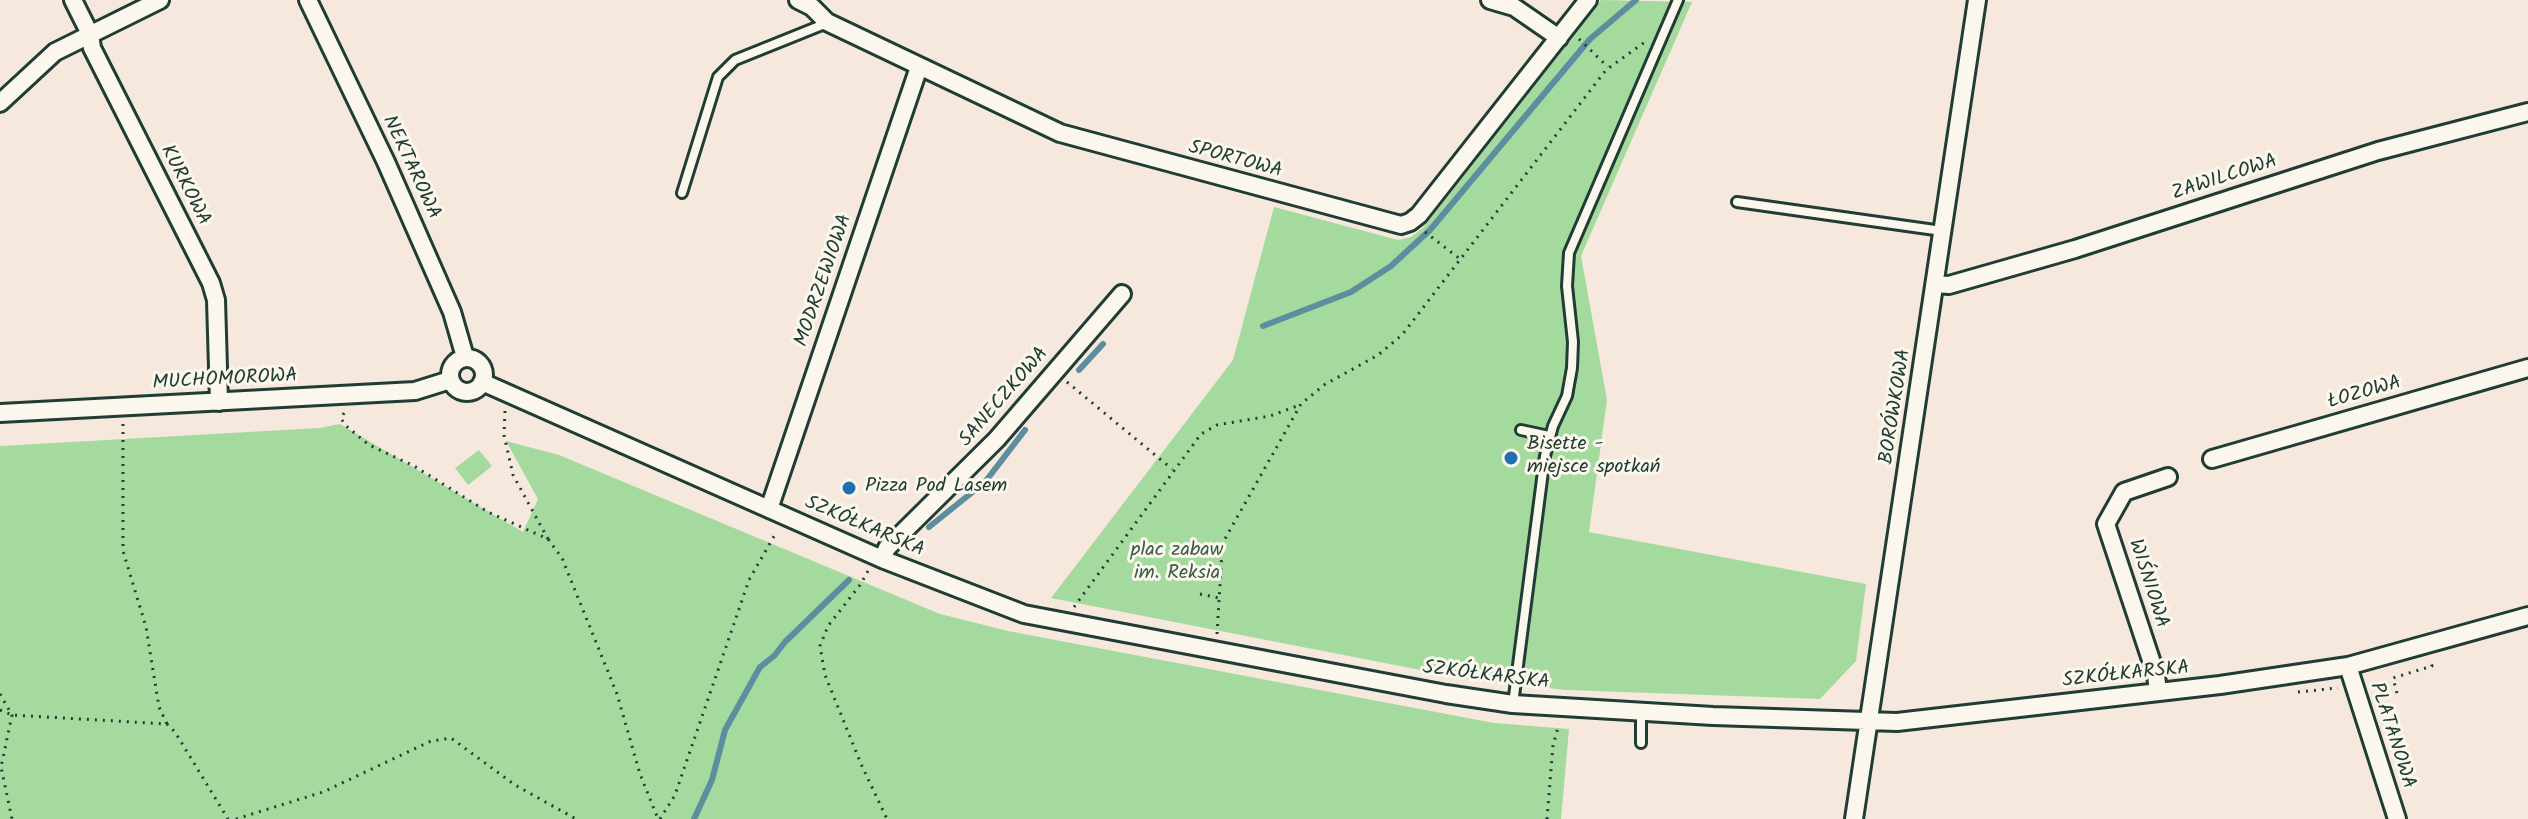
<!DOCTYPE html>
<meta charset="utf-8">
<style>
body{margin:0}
canvas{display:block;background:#f6e8dc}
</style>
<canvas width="2528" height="819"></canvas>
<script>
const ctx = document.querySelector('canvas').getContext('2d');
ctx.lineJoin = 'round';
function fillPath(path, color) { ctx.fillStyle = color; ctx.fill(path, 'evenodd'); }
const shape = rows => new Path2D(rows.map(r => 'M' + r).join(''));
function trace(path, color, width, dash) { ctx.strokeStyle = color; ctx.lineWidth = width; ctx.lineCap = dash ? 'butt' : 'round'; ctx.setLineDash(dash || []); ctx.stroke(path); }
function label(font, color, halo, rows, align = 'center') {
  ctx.font = font + ' Kalam,sans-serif'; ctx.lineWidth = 6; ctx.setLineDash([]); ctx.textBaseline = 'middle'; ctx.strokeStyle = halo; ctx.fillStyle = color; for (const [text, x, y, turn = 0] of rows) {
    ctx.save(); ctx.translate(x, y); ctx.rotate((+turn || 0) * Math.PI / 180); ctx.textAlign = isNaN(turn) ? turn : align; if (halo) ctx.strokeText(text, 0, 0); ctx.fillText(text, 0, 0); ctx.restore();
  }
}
const green = shape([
 [1601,0,1692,2,1581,256,1607,400,1589,532,1866,584,1856,661,1820,699,1567,690,1472,680,1051,598,1233,360,1274,207,1398,240,1411,237,1424,227],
 [340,424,523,532,538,499,506,441,559,455,940,614,1008,631,1494,723,1569,729,1561,819,0,819,0,446,320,428],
 [479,450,492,466,468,485,455,468]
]);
const stream = shape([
 [1263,326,1351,292,1391,266,1430,230,1590,39,1636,0],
 [1079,370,1103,344],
 [929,527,985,482,1025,430],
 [694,819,712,780,725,730,760,667,774,656,785,642,849,580]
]);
const path = shape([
 [1579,39,1608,67],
 [1425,232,1460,259],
 [1067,382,1172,469],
 [505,411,504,435,513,475,548,539],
 [344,413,341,418,345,425,369,445,414,466,488,512,548,539,562,558,617,694,640,774,658,819],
 [123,424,123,551,146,627,159,707,167,724],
 [868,571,860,585,828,626,820,646,825,675,861,764,887,819],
 [1200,594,1219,598],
 [1074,607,1201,434,1217,425,1270,416,1297,406],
 [1217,634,1222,551,1226,537,1301,404,1324,385,1378,355,1402,335,1606,70,1645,42],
 [2298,692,2338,688],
 [2397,693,2393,678,2432,666,2431,663],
 [0,694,12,715,1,767,12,819],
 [0,710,12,715,167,724,175,732,228,819],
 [236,819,323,792,431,741,451,738,515,785,576,819],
 [660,819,675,795,749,580,777,531],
 [1547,819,1553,745,1559,724]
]);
const lane = shape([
 [682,193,718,77,735,60,827,23],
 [1737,202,1942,231],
 [1521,430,1549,436],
 [1513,704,1545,456,1553,426,1567,396,1572,368,1573,342,1567,286,1569,253,1678,0],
 [1641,743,1641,712]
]);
const street = shape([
 [73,0,90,34,92,48,211,283,216,300,219,402],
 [308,0,386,162,452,312,465,357],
 [798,0,812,7,827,22,1060,133,1401,225,1410,222,1419,215,1588,0],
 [1490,0,1514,7,1559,38],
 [0,103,55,52,160,0],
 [1935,284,1949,285,2075,249,2378,151,2528,112],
 '450 375a17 17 0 1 1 34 0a17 17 0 1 1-34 0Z',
 [482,382,882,559,1024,614,1446,694,1513,704,1713,716,1897,722,2220,685,2348,666,2528,616],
 [0,413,415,391,450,380],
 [2212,459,2528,368],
 [769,509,919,67],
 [882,559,887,548,997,439,1122,294],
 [2348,666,2397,819],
 [2158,692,2156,675,2106,524,2124,492,2168,477],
 [1854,819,1977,0]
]);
const markers = [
 [1511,458,8,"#1f6fb2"],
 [849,488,8,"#1f6fb2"]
];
const streetNames = [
 ["SPORTOWA",1235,161,15],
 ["NEKTAROWA",410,168,65],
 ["ZAWILCOWA",2225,179,-18],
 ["KURKOWA",184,186,63],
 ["MODRZEWIOWA",825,281,-71],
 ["MUCHOMOROWA",225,381,-3],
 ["ŁOZOWA",2365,394,-16],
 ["SANECZKOWA",1005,398,-49],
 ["BORÓWKOWA",1897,407,-81],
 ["SZKÓŁKARSKA",864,528,23],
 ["WIŚNIOWA",2147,584,72],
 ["SZKÓŁKARSKA",2126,676,-6],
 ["SZKÓŁKARSKA",1486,677,7],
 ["PLATANOWA",2391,736,72]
];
const poiNames = [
 ["Bisette -",1527,446],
 ["miejsce spotkań",1527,469],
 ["Pizza Pod Lasem",865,488]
];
const parkNames = [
 ["plac zabaw",1177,552],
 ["im. Reksia",1177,575]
];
fillPath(green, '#a4da9d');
trace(stream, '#5d8e9f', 6);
trace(lane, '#1f3d34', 14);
trace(street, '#1f3d34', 22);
trace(path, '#1f3d34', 3, [2, 6]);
trace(lane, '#fbf7ec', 8);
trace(street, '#fbf7ec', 16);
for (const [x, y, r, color] of markers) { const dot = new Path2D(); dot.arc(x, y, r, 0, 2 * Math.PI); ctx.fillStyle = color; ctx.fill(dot); trace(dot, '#fbf7ec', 3); }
label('20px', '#1f3d34', '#fbf7ec', streetNames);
label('20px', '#1f3d34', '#fbf7ec', poiNames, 'left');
label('20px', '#3a5c49', '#fbf7ec', parkNames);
</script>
